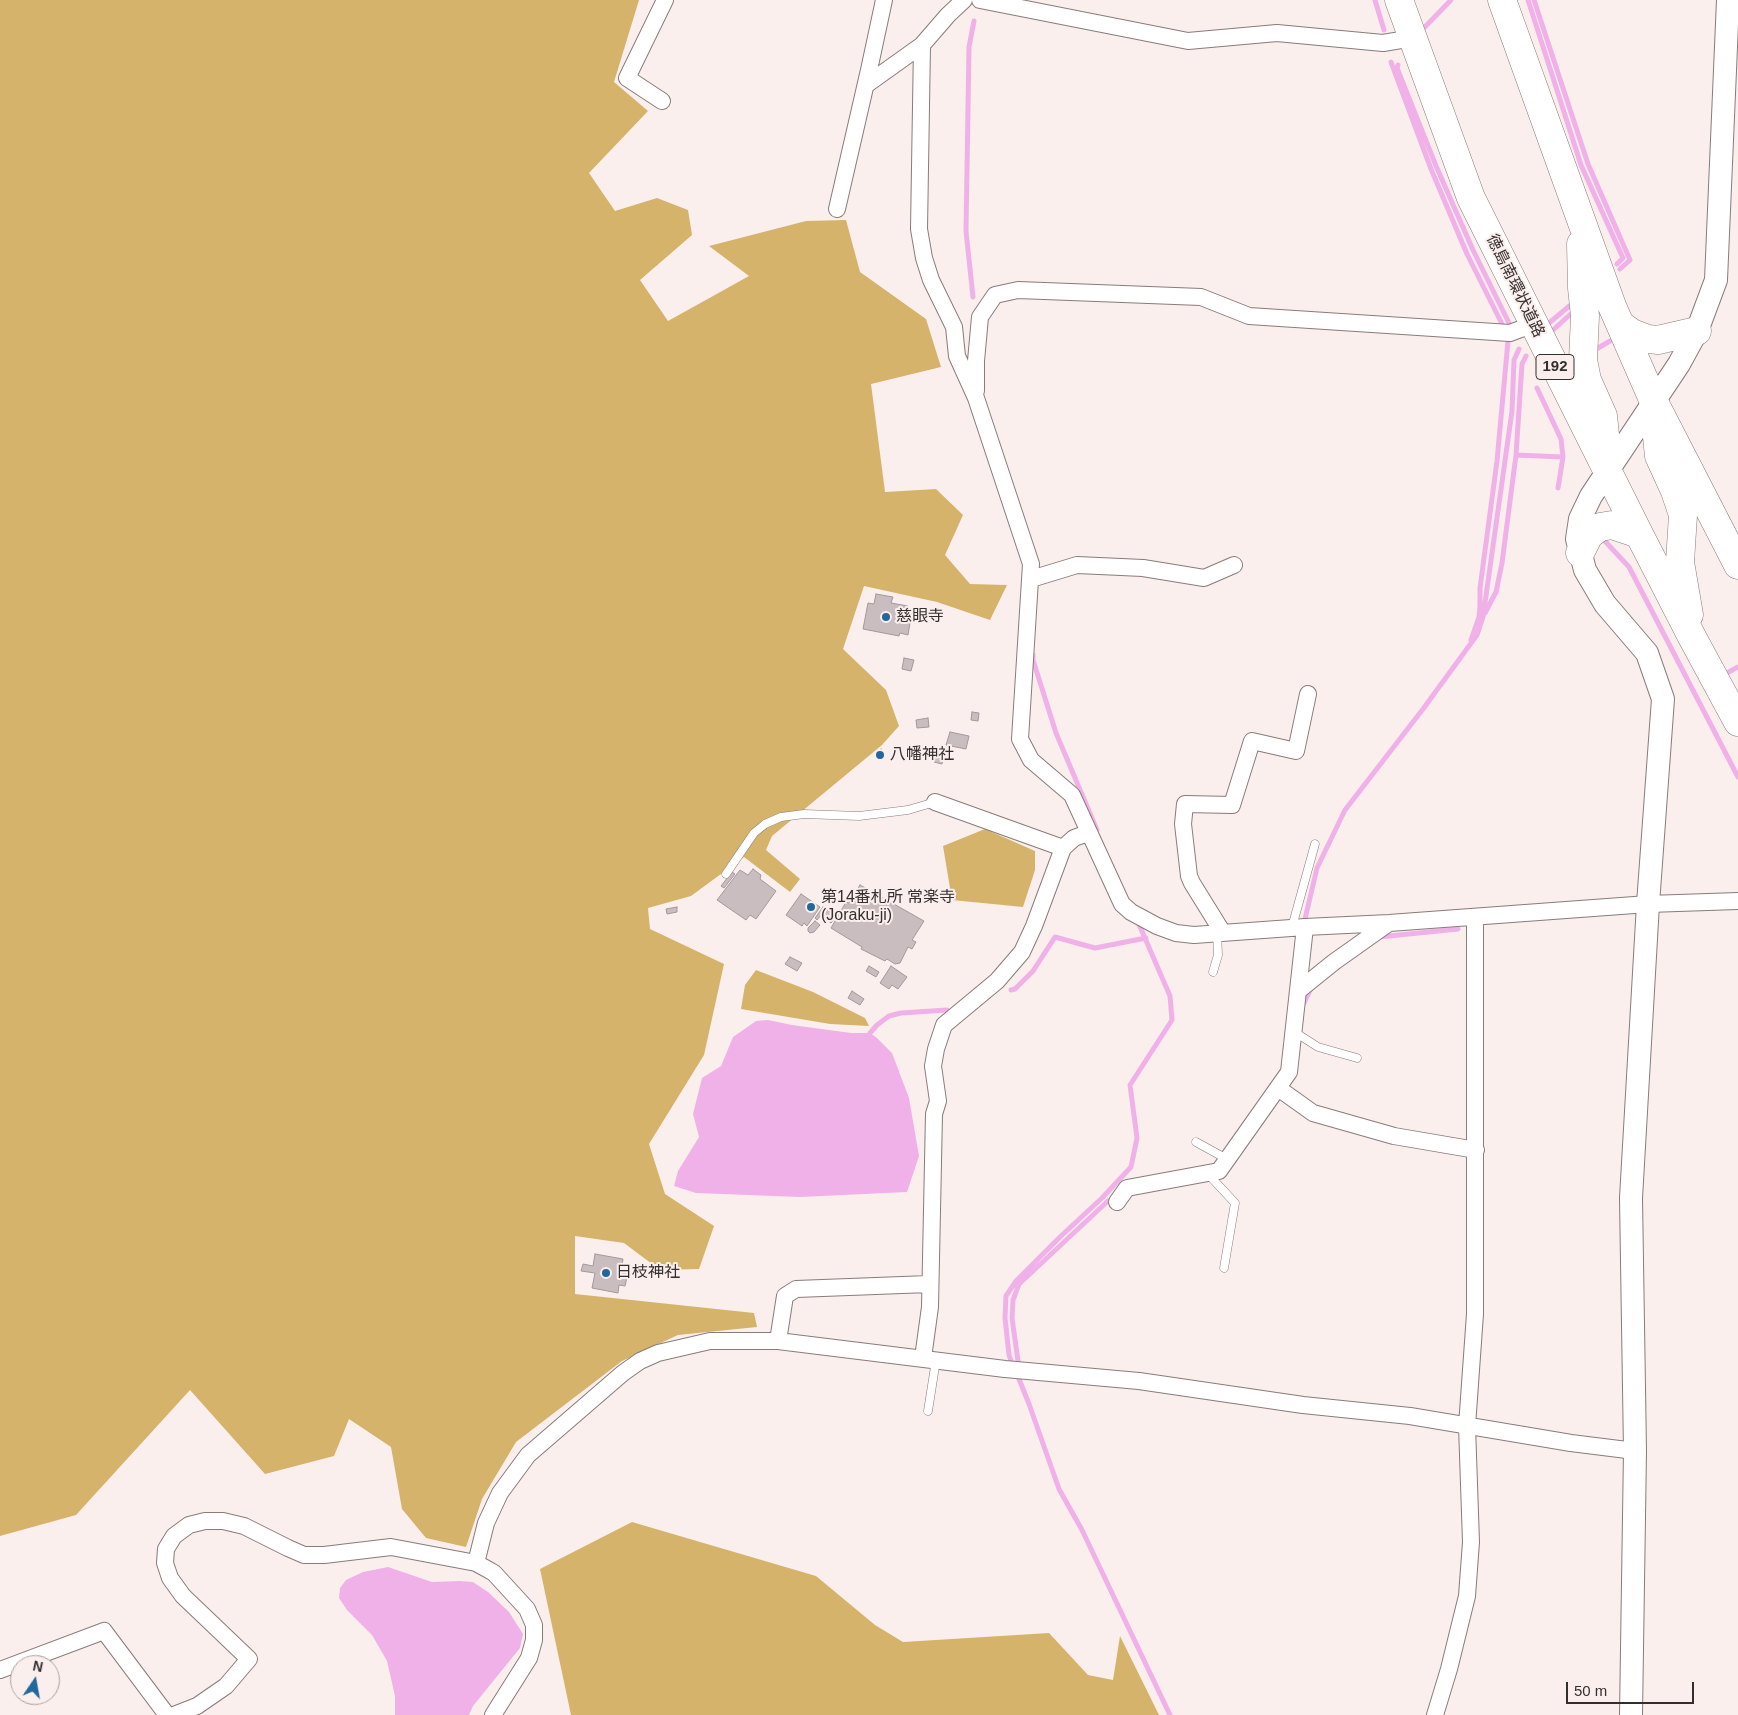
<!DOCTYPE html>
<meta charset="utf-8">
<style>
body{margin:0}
#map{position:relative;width:1738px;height:1715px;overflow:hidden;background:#fbefed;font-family:Arial,sans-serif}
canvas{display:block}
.north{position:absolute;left:10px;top:1655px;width:50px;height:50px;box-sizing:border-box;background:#fbefed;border:1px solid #aba2a1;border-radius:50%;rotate:12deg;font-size:14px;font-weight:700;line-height:20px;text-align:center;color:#332f2e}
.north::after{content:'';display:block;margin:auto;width:18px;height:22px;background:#21689c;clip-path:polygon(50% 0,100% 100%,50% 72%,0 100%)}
.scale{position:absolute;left:1566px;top:1682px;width:128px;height:22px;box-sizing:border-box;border:2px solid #332f2e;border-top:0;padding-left:6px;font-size:15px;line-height:18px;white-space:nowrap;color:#332f2e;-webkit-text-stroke:4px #fbefed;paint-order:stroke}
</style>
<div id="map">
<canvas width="1738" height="1715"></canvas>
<div class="north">N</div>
<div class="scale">50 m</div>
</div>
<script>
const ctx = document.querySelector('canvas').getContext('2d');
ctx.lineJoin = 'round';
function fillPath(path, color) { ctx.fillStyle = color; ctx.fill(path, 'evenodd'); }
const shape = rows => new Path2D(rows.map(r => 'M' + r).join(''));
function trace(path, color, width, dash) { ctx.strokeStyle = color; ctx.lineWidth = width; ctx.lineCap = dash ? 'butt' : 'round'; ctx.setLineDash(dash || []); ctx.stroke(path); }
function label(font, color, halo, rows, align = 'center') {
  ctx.font = font + ' Arial,"Noto Sans JP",sans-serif'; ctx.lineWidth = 4; ctx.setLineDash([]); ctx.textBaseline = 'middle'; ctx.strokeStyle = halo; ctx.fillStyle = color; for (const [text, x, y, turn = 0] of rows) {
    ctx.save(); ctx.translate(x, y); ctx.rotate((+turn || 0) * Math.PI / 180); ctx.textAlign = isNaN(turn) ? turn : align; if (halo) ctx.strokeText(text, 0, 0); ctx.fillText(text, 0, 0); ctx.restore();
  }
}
const forest = shape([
 [0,0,639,0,614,82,648,111,589,173,615,211,657,198,688,210,692,235,640,280,668,321,749,276,709,246,806,221,846,220,860,272,926,319,941,367,871,384,885,492,936,489,963,515,945,555,970,584,1007,585,990,620,937,602,864,586,843,649,886,690,899,726,882,745,772,836,766,850,800,879,790,892,744,857,691,896,648,908,650,929,724,964,704,1055,649,1144,665,1194,714,1226,699,1269,660,1270,624,1243,575,1236,575,1294,754,1313,757,1327,678,1335,622,1361,516,1442,482,1499,466,1547,426,1538,402,1509,391,1447,349,1419,334,1456,265,1474,190,1390,76,1515,0,1536],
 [985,829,1035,851,1035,870,1023,907,952,900,943,846],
 [756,970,813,992,865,1018,869,1026,830,1024,741,1009,745,985],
 [632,1522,816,1576,875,1625,903,1642,1049,1633,1088,1675,1113,1680,1120,1636,1159,1715,571,1715,540,1569]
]);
const water = shape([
 [768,1020,792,1025,851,1033,870,1033,877,1038,892,1053,909,1098,919,1156,907,1192,800,1197,696,1193,674,1186,678,1171,699,1137,693,1114,702,1078,721,1066,733,1037,756,1021],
 [388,1567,432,1582,460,1581,473,1582,488,1592,509,1612,523,1634,520,1648,473,1706,469,1715,395,1715,395,1696,387,1661,372,1635,347,1610,339,1598,340,1588,346,1580,363,1572]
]);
const stream = shape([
 [1375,0,1384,30],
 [1528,0,1581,165,1623,258,1617,264],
 [1534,0,1588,164,1630,260,1620,269],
 [1420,32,1451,0],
 [1391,62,1431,169,1467,254,1503,326],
 [1398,65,1397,68,1436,166,1473,250,1509,323],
 [973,297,966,231,969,47,974,21],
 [1549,323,1573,303],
 [1552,331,1575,310],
 [1593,351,1610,341],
 [1537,388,1561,439,1563,457,1558,488],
 [1516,455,1563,457],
 [1603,539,1629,567,1738,777],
 [1485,613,1496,592,1502,563,1516,455,1522,364,1526,356],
 [1471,640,1479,617,1480,606,1480,588,1497,461,1508,341],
 [1033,655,1033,660,1056,733,1097,830],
 [1725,674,1738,667],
 [1305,919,1317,868,1345,810,1423,709,1477,635,1483,617,1512,411,1514,360,1519,349],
 [1379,937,1458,929],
 [1011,990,1015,989,1033,971,1055,937,1095,948,1146,938],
 [1304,1003,1312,986],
 [870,1033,877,1025,889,1016,901,1013,947,1010],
 [1013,1366,1009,1355,1005,1318,1006,1296,1016,1281,1061,1236,1102,1198,1131,1167,1137,1138,1130,1085,1172,1020,1170,996,1138,922],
 [1019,1368,1012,1318,1013,1300,1019,1284,1108,1201],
 [1017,1374,1029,1404,1059,1489,1082,1530,1170,1715]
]);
const building = shape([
 [876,594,893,597,891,603,908,606,908,610,912,611,908,635,900,633,899,636,863,629,868,603,874,604,876,594],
 [904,658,914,660,911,671,902,669,904,658],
 [972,712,979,713,978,721,971,720,972,712],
 [928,718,929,727,917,728,916,720,928,718],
 [950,732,969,736,966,749,946,745,950,732],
 [881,749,885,753,879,759,875,756,881,749],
 [936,750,944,752,942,764,934,762,936,750],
 [753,869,761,875,760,879,776,891,756,919,750,915,746,920,717,900,740,870,748,875,753,869],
 [732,872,735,874,724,888,721,886,732,872],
 [860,885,924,921,912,940,916,942,912,949,908,947,900,963,895,964,887,959,885,961,861,949,862,947,831,928,846,902,849,903,860,885],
 [801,894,820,907,807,926,804,923,802,926,786,915,801,894],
 [677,907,677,912,667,914,666,909,677,907],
 [823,907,836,916,831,923,821,915,817,920,815,918,823,907],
 [815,921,820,925,814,932,810,933,808,931,808,928,815,921],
 [790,957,802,963,797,971,785,964,790,957],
 [869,966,879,972,876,977,866,971,869,966],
 [891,966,907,977,898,989,892,985,889,989,880,983,891,966],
 [852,991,864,999,860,1005,848,998,852,991],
 [595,1254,623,1259,621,1272,628,1273,625,1286,619,1285,618,1293,592,1288,595,1273,581,1271,583,1264,593,1266,595,1254]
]);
const lane = shape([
 [726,874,754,833,765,824,781,817,804,814,859,816,908,810,935,802],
 [1292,927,1315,844],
 [1213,972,1218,955,1217,933],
 [1293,1031,1318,1047,1357,1058],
 [1196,1142,1227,1159],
 [1208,1174,1235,1203,1224,1268],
 [928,1411,936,1360]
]);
const street = shape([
 [964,0,948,15,922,45,919,229,924,258,931,280,954,327,957,356,976,398,1031,564,1020,739,1031,760,1072,795,1122,904,1131,912,1157,926,1176,933,1194,935,1305,927,1389,923,1648,904,1738,901],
 [980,0,1188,41,1277,33,1383,43,1413,38],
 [866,85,922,45],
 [662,101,627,78,665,0],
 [837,209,869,70,884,0],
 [976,391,976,361,980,317,995,295,1018,290,1201,297,1249,316,1510,333,1534,324],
 [1031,579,1077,565,1143,568,1204,578,1234,565],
 [935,802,1063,848],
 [1223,933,1192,883,1189,876,1183,824,1185,804,1232,805,1252,741,1296,751,1308,694],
 [1298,991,1334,962,1389,923],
 [1278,1088,1313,1113,1394,1136,1476,1150],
 [1117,1202,1127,1188,1219,1171,1289,1072,1305,927],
 [778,1341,785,1296,796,1289,929,1284],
 [923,1358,930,1307,934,1114,938,1101,933,1066,936,1049,944,1025,997,981,1022,952,1034,926,1063,848,1074,838,1088,833],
 [476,1563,486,1523,500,1493,528,1455,623,1373,640,1361,658,1353,710,1341,778,1341,1005,1369,1139,1381,1303,1405,1410,1416,1571,1443,1635,1451],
 [0,1670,104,1631,167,1715],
 [174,1715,197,1706,226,1686,249,1659,183,1596,170,1578,165,1563,166,1549,174,1536,189,1525,205,1521,223,1521,244,1526,288,1548,304,1555,324,1555,391,1547,476,1563,487,1569,494,1573,527,1609,534,1625,534,1640,529,1658,493,1715],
 [1435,1715,1449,1669,1467,1596,1471,1542,1467,1426,1475,1314,1475,917]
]);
const secondary = shape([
 [1631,1715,1635,1451,1631,1198,1648,904,1663,699,1647,653,1605,604,1585,570,1577,539,1580,519,1591,496,1679,364,1697,331,1716,280,1728,0]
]);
const highway = shape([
 [1399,0,1471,198,1639,534,1692,637,1738,722],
 [1502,0,1612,306,1654,402,1738,565],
 [1581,244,1582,288,1585,316,1583,360,1587,380,1603,416,1607,454],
 [1621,325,1632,333,1648,339,1658,340,1697,331],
 [1655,417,1659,456,1675,491,1683,515,1680,562,1689,615],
 [1580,553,1589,535,1600,527,1612,525,1639,534]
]);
const markers = [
 [886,617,5,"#21689c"],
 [880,755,5,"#21689c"],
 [811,907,5,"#21689c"],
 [606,1273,5,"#21689c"]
];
const shields = [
 [1555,367,38]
];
const shieldNames = [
 ["192",1555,367]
];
const streetNames = [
 ["徳島南環状道路",1515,286,64]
];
const poiNames = [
 ["慈眼寺",896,617],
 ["八幡神社",890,755],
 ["第14番札所 常楽寺",821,898],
 ["(Joraku-ji)",821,916],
 ["日枝神社",616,1273]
];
fillPath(forest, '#d6b36a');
fillPath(water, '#f0b1e8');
trace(stream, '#f0b1e8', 5);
fillPath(building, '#c9bdc0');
trace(building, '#a4989b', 1);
trace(lane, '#887c7b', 9);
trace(street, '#887c7b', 18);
trace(secondary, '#887c7b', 24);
trace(highway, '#887c7b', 29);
trace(lane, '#fff', 8);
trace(street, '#fff', 16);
trace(secondary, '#fff', 22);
trace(highway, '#fff', 28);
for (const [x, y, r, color] of markers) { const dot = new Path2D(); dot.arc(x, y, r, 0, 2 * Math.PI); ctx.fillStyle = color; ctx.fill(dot); trace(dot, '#fbefed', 2); }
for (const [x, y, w] of shields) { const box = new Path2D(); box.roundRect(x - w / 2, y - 12.5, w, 25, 4); ctx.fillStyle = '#fbefed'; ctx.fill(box); trace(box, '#332f2e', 1); }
label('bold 15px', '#332f2e', null, shieldNames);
label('16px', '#332f2e', '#fbefed', streetNames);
label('16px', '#332f2e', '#fbefed', poiNames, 'left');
</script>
